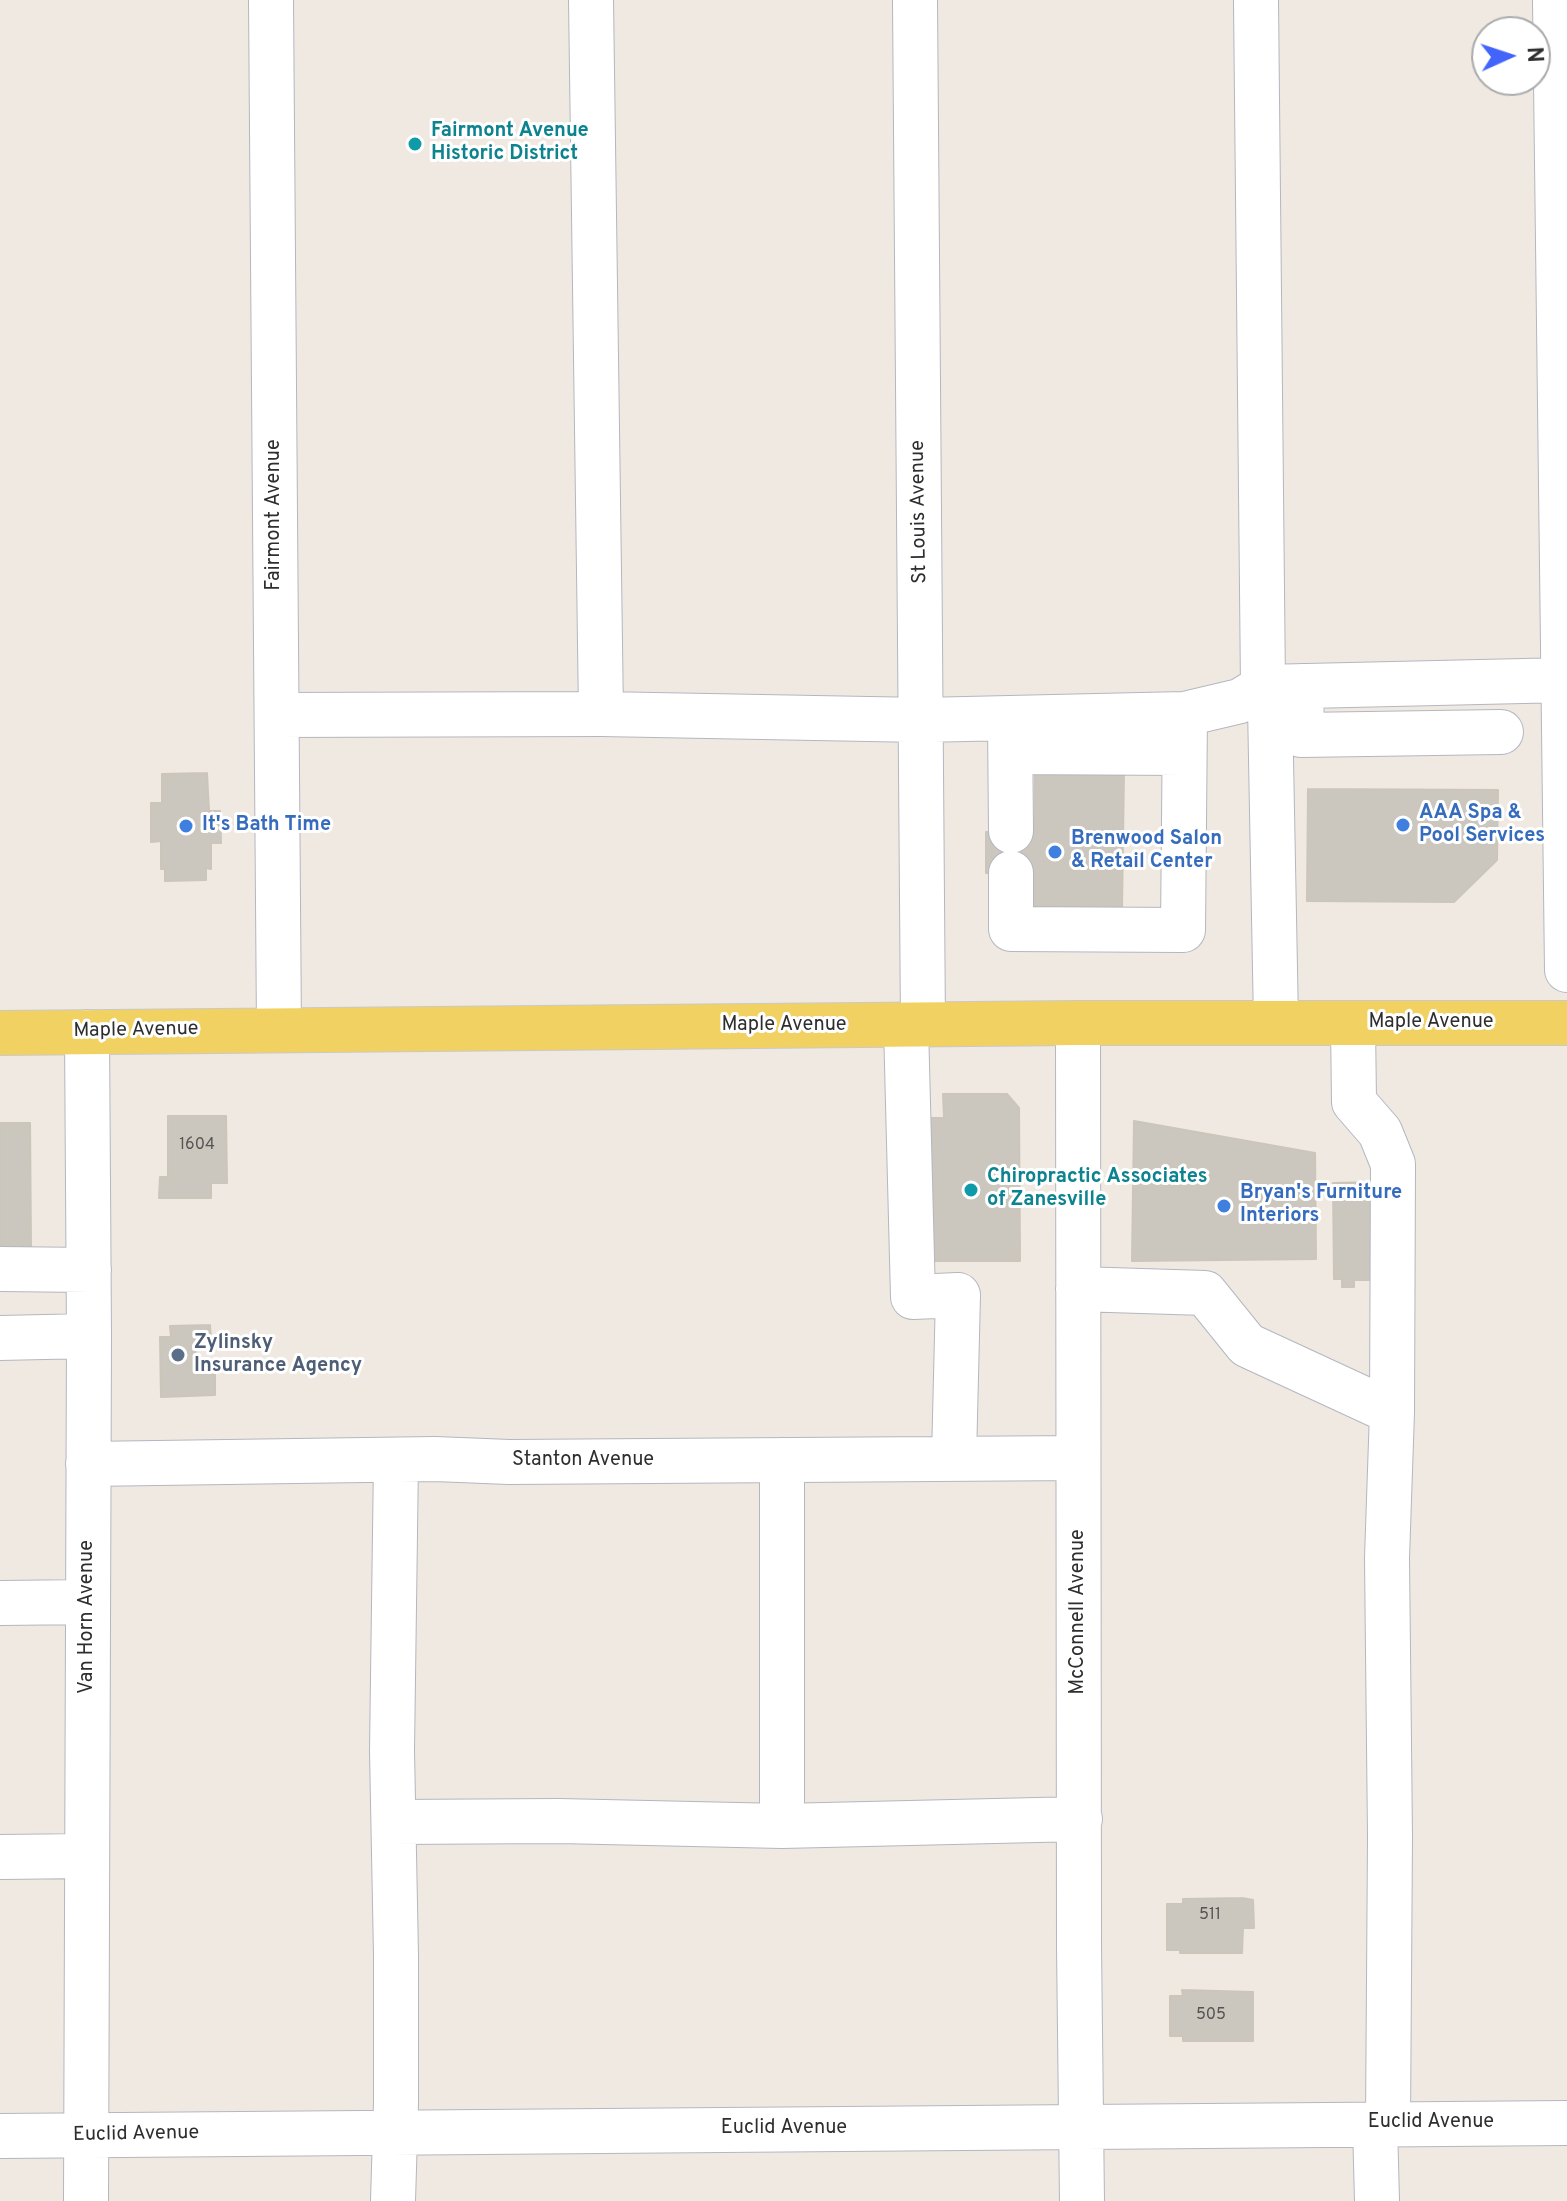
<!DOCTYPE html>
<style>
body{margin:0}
#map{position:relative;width:1567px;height:2201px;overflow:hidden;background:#efe9e1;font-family:Overpass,sans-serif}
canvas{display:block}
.north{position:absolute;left:1471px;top:16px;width:80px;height:80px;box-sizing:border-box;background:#fff;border:2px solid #ababab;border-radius:50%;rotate:87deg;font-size:22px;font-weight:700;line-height:32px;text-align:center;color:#2e2e2e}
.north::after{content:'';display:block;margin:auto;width:28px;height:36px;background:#4264fb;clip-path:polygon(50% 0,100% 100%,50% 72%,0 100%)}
</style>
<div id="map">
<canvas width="1567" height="2201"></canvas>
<div class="north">N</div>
</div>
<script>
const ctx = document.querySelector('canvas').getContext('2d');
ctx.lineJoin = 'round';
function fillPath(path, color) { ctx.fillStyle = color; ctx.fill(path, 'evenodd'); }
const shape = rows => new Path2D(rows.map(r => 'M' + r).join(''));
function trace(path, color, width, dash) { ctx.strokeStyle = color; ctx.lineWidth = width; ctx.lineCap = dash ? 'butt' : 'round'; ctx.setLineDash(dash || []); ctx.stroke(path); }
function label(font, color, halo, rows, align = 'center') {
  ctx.font = font + ' Overpass,sans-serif'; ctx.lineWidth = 6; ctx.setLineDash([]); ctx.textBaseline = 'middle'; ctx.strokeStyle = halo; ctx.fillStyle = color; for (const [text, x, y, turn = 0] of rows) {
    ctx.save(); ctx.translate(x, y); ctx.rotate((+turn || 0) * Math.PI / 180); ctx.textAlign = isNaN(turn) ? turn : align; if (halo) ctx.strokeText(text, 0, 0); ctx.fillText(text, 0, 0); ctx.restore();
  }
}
const building = shape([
 [1035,770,1124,770,1122,909,1035,908,1035,874,986,873,986,832,1035,832,1035,770],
 [207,773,209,811,220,811,221,843,211,843,211,869,206,868,206,880,165,881,165,869,161,869,161,841,151,842,151,803,162,803,162,774,207,773],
 [1308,789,1498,790,1497,860,1454,902,1307,901,1308,789],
 [943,1094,1007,1094,1019,1108,1020,1261,922,1261,922,1118,944,1118,943,1094],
 [168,1116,226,1116,227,1183,211,1183,211,1198,159,1198,160,1177,168,1177,168,1116],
 [1134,1121,1315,1153,1316,1259,1132,1261,1134,1121],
 [0,1123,30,1123,31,1248,0,1249,0,1123],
 [1375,1182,1376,1280,1354,1280,1354,1287,1342,1287,1342,1279,1334,1279,1333,1183,1375,1182],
 [210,1325,211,1339,195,1340,196,1370,215,1370,215,1395,161,1397,160,1337,171,1337,170,1326,210,1325],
 [1242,1898,1253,1900,1254,1928,1243,1928,1242,1953,1180,1953,1180,1950,1167,1950,1167,1904,1183,1904,1183,1899,1242,1898],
 [1182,1990,1253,1992,1253,2041,1183,2041,1183,2036,1170,2036,1170,1996,1183,1996,1182,1990]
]);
const minor = shape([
 [271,0,279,1029],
 [591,0,601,714],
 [915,0,923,1025],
 [1256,0,1263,687,1270,706,1276,1022],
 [1555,0,1567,970],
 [1302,686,1301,735,1501,732],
 [277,715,601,714,922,720,1185,714,1240,701,1263,687,1567,680],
 [1010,722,1011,831],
 [1011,752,1184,753],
 [1011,873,1011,929,1183,930,1185,714],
 [1078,1023,1079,1946,1082,2201],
 [1353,1024,1354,1102,1380,1132,1393,1164,1392,1412,1387,1558,1390,1837,1388,2123],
 [906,1026,913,1297,958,1295,954,1458],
 [0,1269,89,1270],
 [1078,1289,1205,1293,1247,1345,1392,1412],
 [0,1338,89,1336],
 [782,1460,782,1826],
 [88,1464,435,1459,509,1462,1078,1458],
 [0,1603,88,1602],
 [395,1822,559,1821,782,1826,1080,1819],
 [0,1857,86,1856],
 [1375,2124,1377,2201],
 [0,2136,1567,2123],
 [86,2201,89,1336,87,1032],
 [393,2201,396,2103,396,1955,392,1751,396,1460]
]);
const major = shape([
 [0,1033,1078,1023,1567,1023]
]);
const markers = [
 [415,144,8,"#0f9aa8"],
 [1403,825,8,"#3f7fe0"],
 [186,826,8,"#3f7fe0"],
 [1055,852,8,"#3f7fe0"],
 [971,1190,8,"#0f9aa8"],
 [1224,1206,8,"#3f7fe0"],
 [178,1355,8,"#5c6f8a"]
];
const numberNames = [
 ["1604",197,1146],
 ["511",1210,1916],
 ["505",1211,2016]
];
const cultureNames = [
 ["Fairmont Avenue",431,132],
 ["Historic District",431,155],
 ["Chiropractic Associates",987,1178],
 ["of Zanesville",987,1201]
];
const streetNames = [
 ["St Louis Avenue",920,512,-91],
 ["Fairmont Avenue",275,515,-90],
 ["Maple Avenue",1431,1023],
 ["Maple Avenue",784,1026],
 ["Maple Avenue",136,1031,-1],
 ["Stanton Avenue",583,1461],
 ["McConnell Avenue",1079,1612,-90],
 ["Van Horn Avenue",88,1617,-90],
 ["Euclid Avenue",1431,2123],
 ["Euclid Avenue",784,2129],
 ["Euclid Avenue",136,2135,-1]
];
const shopNames = [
 ["AAA Spa &",1419,814],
 ["Pool Services",1419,837],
 ["It's Bath Time",202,826],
 ["Brenwood Salon",1071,840],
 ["& Retail Center",1071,863],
 ["Bryan's Furniture",1240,1194],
 ["Interiors",1240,1217]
];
const serviceNames = [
 ["Zylinsky",194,1344],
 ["Insurance Agency",194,1367]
];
fillPath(building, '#cbc7bf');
trace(building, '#cbc5ba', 2);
trace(minor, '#b4b7c1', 46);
trace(major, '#c9c9c9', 46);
trace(minor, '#fff', 44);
trace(major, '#f2d163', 44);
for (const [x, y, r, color] of markers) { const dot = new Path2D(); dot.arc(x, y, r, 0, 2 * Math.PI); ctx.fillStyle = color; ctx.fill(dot); trace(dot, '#fff', 3); }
label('16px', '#555452', null, numberNames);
label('bold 20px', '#0d838f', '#fff', cultureNames, 'left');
label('20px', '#2e2e2e', '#fff', streetNames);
label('bold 20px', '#366cbe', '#fff', shopNames, 'left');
label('bold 20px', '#4e5e75', '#fff', serviceNames, 'left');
</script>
